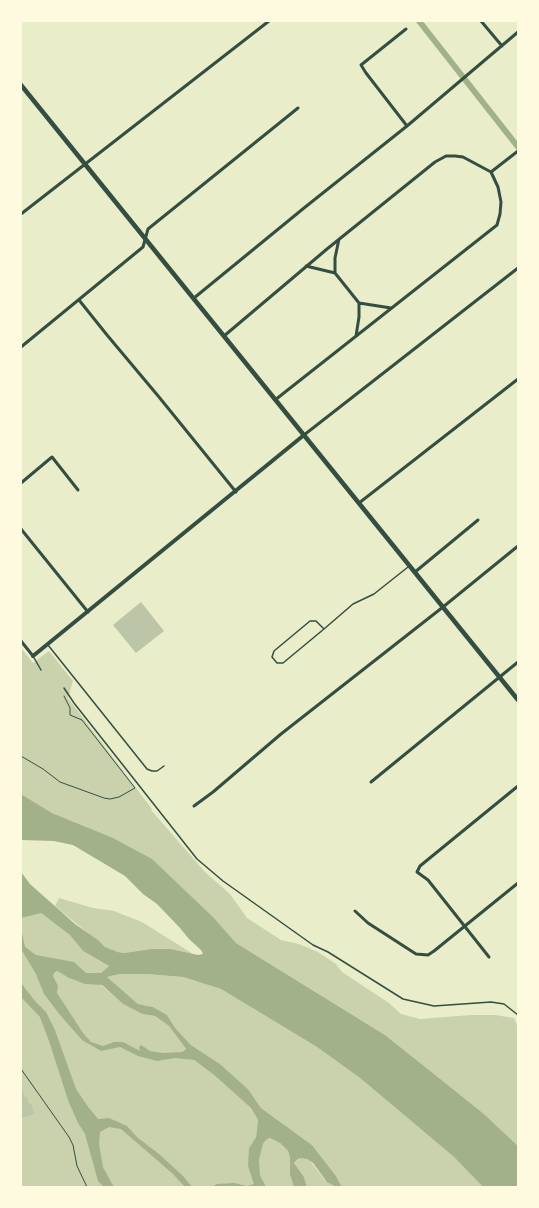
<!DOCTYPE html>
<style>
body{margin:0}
#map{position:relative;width:539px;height:1208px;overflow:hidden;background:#e9edc9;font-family:Raleway,sans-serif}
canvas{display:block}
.frame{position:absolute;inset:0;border:22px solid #fefae0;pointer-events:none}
</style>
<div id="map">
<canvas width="539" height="1208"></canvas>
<div class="frame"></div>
</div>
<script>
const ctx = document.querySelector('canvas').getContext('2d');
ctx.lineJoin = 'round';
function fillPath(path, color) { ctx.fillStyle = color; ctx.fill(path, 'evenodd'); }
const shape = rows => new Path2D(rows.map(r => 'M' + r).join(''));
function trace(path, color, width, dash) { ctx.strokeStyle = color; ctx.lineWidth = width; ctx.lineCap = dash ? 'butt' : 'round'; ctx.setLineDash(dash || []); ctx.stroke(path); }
const green = shape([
 [21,648,33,663,49,651,73,681,68,698,152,809,151,810,205,872,230,894,247,918,281,940,299,944,318,952,336,964,342,972,389,1003,401,1014,420,1019,471,1015,495,1015,514,1018,518,1028,518,1146,484,1114,385,1035,236,943,215,919,111,837,52,813,21,794],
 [59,898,93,908,114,911,142,922,193,954,171,949,151,949,124,953,118,952,105,947,55,906],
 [21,904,41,913,71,935,83,951,109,966,101,973,91,973,94,979,123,1004,142,1014,155,1016,169,1026,186,1049,182,1052,179,1052,186,1059,194,1060,214,1075,251,1108,258,1120,256,1137,249,1148,259,1187,21,1187],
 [120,974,146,974,183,977,221,989,317,1047,360,1078,454,1157,483,1187,342,1187,336,1176,312,1145,261,1108,248,1089,220,1064,191,1045,176,1029,167,1015,153,1007,138,1004,106,977],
 [270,1138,280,1143,288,1151,290,1158,290,1175,294,1187,266,1187,262,1180,259,1172,259,1160,263,1144,266,1140],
 [300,1158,305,1158,310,1161,325,1180,336,1187,307,1187,304,1177,294,1163]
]);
const water = shape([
 [21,794,52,813,111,837,152,859,215,919,236,943,385,1035,424,1066,484,1114,518,1146,518,1187,483,1187,454,1157,360,1078,317,1047,221,989,183,977,146,974,120,974,107,977,138,1004,153,1007,167,1015,176,1029,191,1045,220,1064,248,1089,261,1108,312,1145,336,1176,342,1187,336,1187,327,1182,313,1163,307,1159,302,1158,298,1159,294,1163,304,1177,307,1187,294,1187,290,1175,290,1158,288,1151,280,1143,270,1138,266,1140,263,1144,259,1160,260,1175,266,1187,212,1187,217,1184,234,1183,247,1186,254,1184,248,1166,249,1148,256,1137,258,1120,251,1108,214,1075,194,1060,175,1058,157,1061,138,1056,120,1047,101,1051,82,1040,60,1015,44,994,36,974,21,949,21,928,25,947,36,955,74,962,86,973,101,973,109,966,83,951,70,935,41,913,21,918,21,872,30,884,75,924,98,940,105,947,118,952,124,953,151,949,171,949,198,955,203,954,201,950,189,939,180,928,157,904,143,894,125,876,73,845,54,841,21,840],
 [57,971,61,973,67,977,85,984,102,985,123,1004,142,1014,155,1016,169,1026,186,1049,182,1052,163,1053,150,1051,141,1045,139,1047,140,1051,123,1042,114,1042,103,1046,91,1042,83,1033,57,993,58,986,53,976,54,973],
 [21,983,35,1001,46,1012,55,1030,76,1089,89,1108,98,1119,109,1118,127,1126,138,1138,159,1154,183,1176,192,1187,185,1187,173,1174,121,1129,109,1127,100,1132,99,1144,103,1167,112,1184,115,1187,104,1187,98,1181,85,1134,78,1123,68,1100,49,1041,40,1017,21,997]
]);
const canal = shape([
 [419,21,518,147]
]);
const building = shape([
 [141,602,164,631,136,653,113,625],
 [21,1085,25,1098,27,1097,29,1104,31,1103,34,1114,21,1118]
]);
const path = shape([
 [21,756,43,769,60,782,104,798,110,799,119,797,135,788,82,720,70,715,70,708,64,696],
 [21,1069,69,1137,73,1145,77,1166,87,1187]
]);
const service = shape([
 [324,629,283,663,277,663,272,657,274,651,310,621,316,621,324,629,353,604,374,594,408,567],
 [48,645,147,769,152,771,157,771,164,766],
 [33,656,41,670],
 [64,688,74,703,197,859,223,881,313,945,328,952,403,999,434,1006,491,1002,504,1004,518,1015]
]);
const minor = shape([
 [481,21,502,46],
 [406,29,361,65,366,73,407,126],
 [491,172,518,151],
 [21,214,269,21],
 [306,266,335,273,359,303,359,317,356,336],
 [335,273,335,258,339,239],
 [194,298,304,208,407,126,518,32],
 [79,300,107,335,159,397,236,492],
 [359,303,391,308],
 [224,336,327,249,435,162,446,156,455,156,463,157,491,172],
 [21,347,143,247,148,229,298,108],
 [275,400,497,225,500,214,501,202,498,187,491,172],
 [304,435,518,268],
 [21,483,52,457,78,490],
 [359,503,518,379],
 [21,529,88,612],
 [415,572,478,520],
 [21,641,33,656],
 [371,782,518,662],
 [194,806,213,792,281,734,443,607,518,546],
 [355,911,368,923,416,954,428,955,434,951,518,883],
 [489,957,428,880,417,872,420,866,518,786]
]);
const tertiary = shape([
 [33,656,304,435]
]);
const secondary = shape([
 [21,85,518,700]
]);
fillPath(green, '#cad2ad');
fillPath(water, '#a3b18a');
trace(canal, '#a3b18a', 6);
fillPath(building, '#bcc5a7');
trace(path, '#344e41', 1);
trace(service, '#344e41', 1.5);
trace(minor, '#344e41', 3);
trace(tertiary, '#344e41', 4);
trace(secondary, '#344e41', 4.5);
</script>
